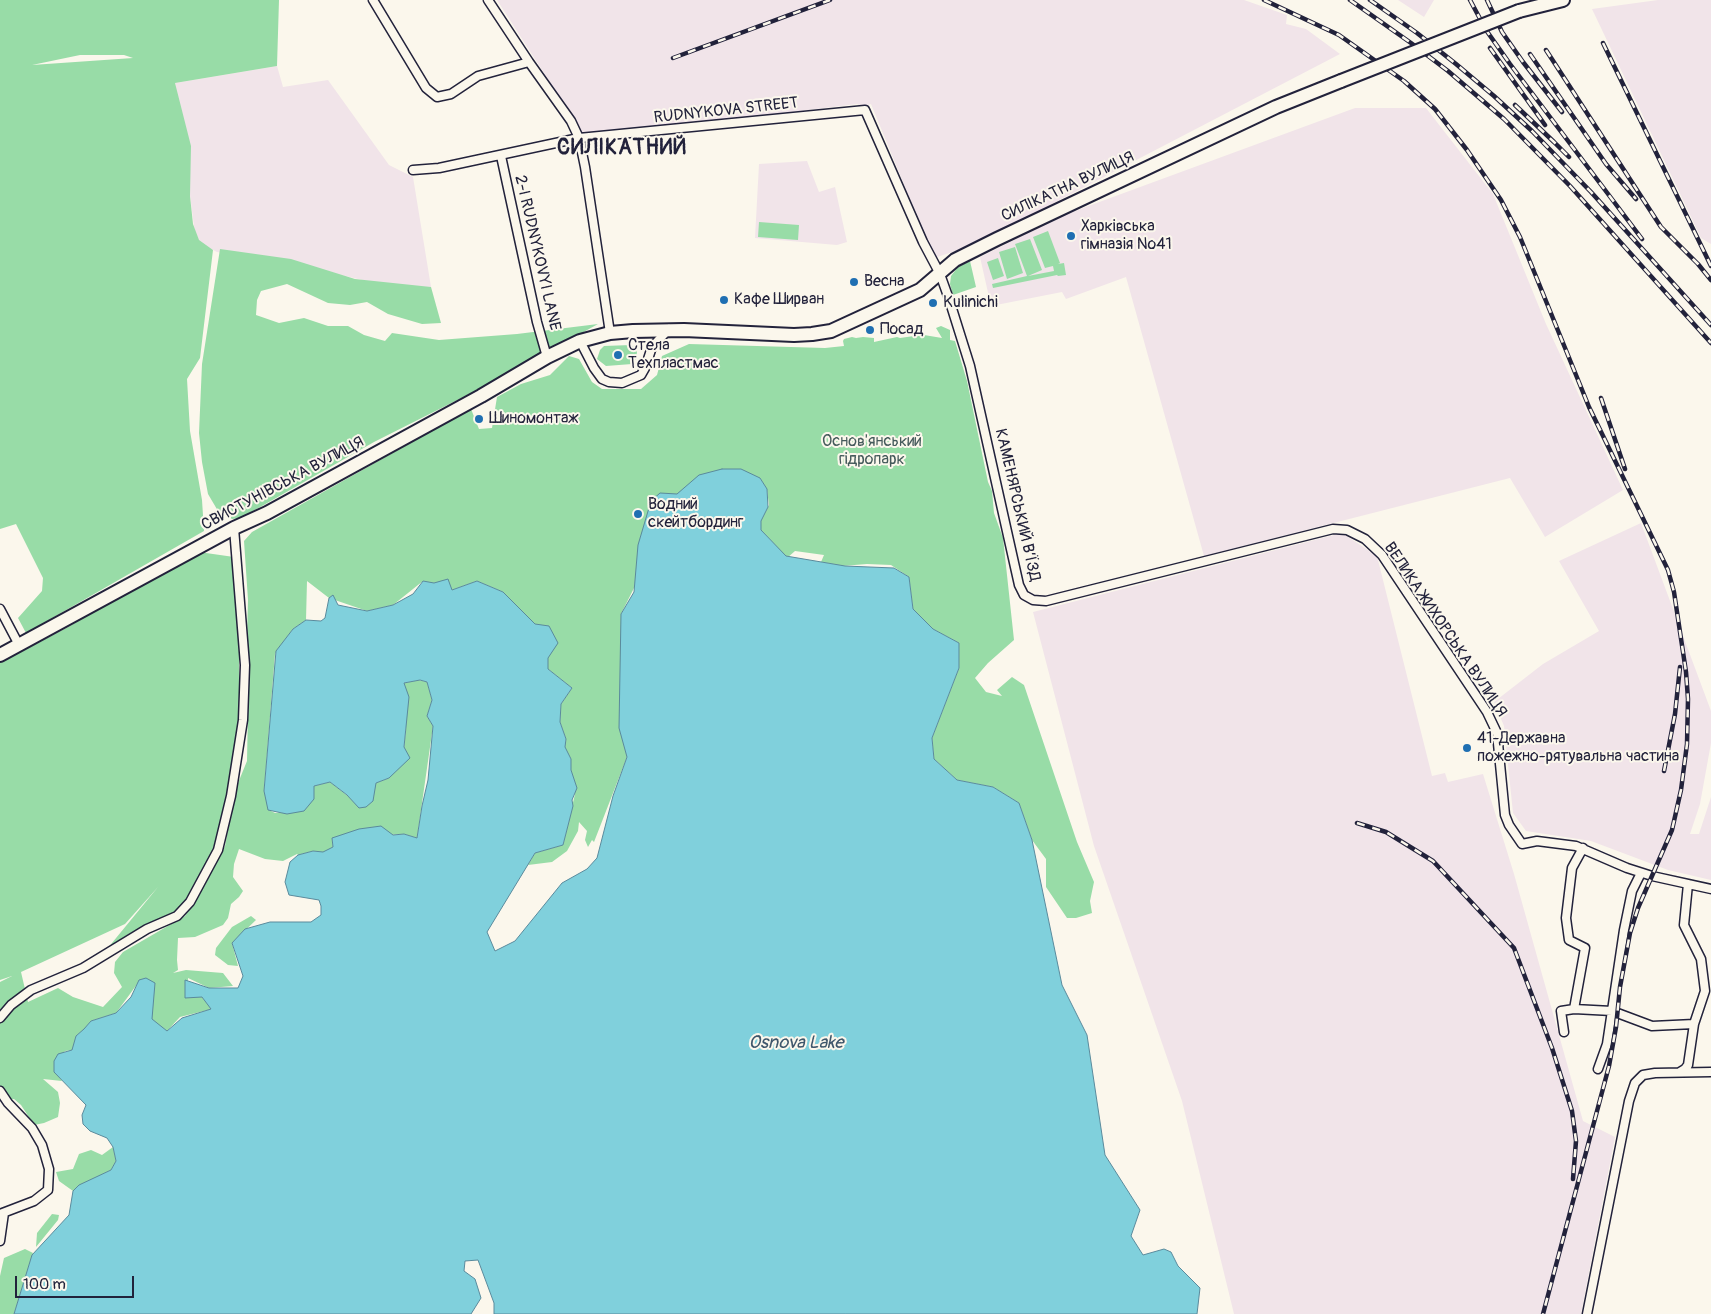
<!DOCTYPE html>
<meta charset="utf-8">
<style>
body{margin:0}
#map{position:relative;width:1711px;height:1314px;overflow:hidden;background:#fbf7ec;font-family:Pangolin,sans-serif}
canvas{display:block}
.scale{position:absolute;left:15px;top:1276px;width:119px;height:22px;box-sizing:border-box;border:2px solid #22223b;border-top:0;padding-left:6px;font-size:15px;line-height:18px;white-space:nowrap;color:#22223b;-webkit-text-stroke:4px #fbf7ec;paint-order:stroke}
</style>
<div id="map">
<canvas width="1711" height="1314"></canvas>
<div class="scale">100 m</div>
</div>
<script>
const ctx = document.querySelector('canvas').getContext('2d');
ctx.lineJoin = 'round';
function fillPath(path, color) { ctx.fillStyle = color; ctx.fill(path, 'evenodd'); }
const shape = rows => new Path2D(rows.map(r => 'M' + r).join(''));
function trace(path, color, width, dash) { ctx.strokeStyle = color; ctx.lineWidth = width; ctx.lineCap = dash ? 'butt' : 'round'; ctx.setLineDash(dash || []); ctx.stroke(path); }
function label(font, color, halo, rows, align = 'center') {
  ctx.font = font + ' Pangolin,sans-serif'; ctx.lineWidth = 4; ctx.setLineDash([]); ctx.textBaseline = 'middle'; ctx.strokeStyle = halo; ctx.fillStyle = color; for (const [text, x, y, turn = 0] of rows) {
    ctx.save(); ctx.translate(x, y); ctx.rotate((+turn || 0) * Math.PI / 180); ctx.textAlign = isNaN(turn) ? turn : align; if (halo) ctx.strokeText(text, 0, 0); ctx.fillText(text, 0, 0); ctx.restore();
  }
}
const built = shape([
 [497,0,1244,0,1287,15,1286,24,1306,29,1340,54,971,246,934,258,871,104,863,107,857,104,800,111,583,134],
 [1398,0,1434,0,1424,17],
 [1658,0,1711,0,1711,244,1701,238,1592,9],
 [277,66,283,87,328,80,389,165,413,177,431,287,396,288,320,270,217,252,196,241,175,83],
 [1355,108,1426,108,1493,194,1546,324,1623,490,1545,537,1510,478,1204,556,1126,277,1066,299,1062,292,991,306,980,257,1064,215],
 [807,161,819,192,835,187,847,242,837,245,755,238,759,164],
 [1641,523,1711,711,1711,743,1700,804,1690,834,1699,834,1711,797,1711,880,1668,870,1591,841,1526,831,1513,813,1504,726,1494,702,1543,664,1599,631,1559,561],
 [1342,533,1377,556,1432,776,1445,773,1448,782,1483,774,1514,874,1583,1121,1615,1137,1581,1314,1234,1314,1182,1101,1094,846,1033,612]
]);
const green = shape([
 [0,0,279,0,277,66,175,83,191,146,190,196,193,224,199,240,213,250,200,358,187,379,190,431,202,500,204,531,26,633,18,618,42,591,43,578,16,524,0,529],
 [80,55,124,55,133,58,32,65],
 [759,222,799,225,798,240,758,237],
 [1048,231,1060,263,1058,264,1064,263,1066,275,1058,276,1057,275,993,288,992,284,1027,276,1015,244,1030,239,1042,270,1028,276,1054,271,1053,266,1045,268,1033,237],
 [1015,247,1023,273,1007,279,999,252],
 [220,249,291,259,355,279,431,287,441,323,422,324,388,314,367,302,350,305,328,303,287,284,261,291,257,300,256,315,279,323,304,318,328,326,348,326,364,335,385,341,392,333,439,340,517,334,598,324,499,379,374,442,241,518,232,519,218,511,208,494,202,462,199,433,202,364],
 [998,258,1004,276,993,280,987,262],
 [970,261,976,287,953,295,950,284,951,276,958,267],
 [941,326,950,330,950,340,955,341,967,381,988,482,992,491,994,513,1003,538,1014,640,988,663,975,678,986,692,1002,696,997,690,1012,677,1024,685,1077,842,1094,882,1090,901,1092,913,1076,918,1067,918,1046,887,1046,859,1032,840,1019,803,993,787,957,780,934,759,932,738,959,668,959,643,933,629,913,609,909,577,891,565,867,564,842,566,821,562,824,555,795,551,787,558,761,530,760,522,769,505,767,490,760,478,651,501,634,588,621,614,627,757,594,842,592,840,588,847,585,840,587,831,579,822,578,831,567,851,552,862,528,865,535,853,563,845,575,794,571,770,571,759,564,747,566,739,560,722,561,704,572,688,548,669,548,658,535,624,503,592,477,581,452,590,423,581,393,605,367,611,329,598,307,581,306,620,293,629,275,654,264,791,271,811,275,813,299,811,314,786,330,782,349,797,359,807,376,783,389,778,404,747,406,729,404,683,419,680,427,682,432,700,427,716,433,726,417,838,404,834,332,838,333,847,326,853,313,851,298,855,297,854,283,861,265,859,239,849,234,864,233,877,243,891,239,897,231,904,228,918,223,925,195,937,178,938,177,960,178,970,173,973,186,970,223,973,233,986,209,988,188,978,188,997,202,997,212,1009,180,1017,167,1031,149,1020,138,983,116,1013,91,1021,85,1029,76,1036,73,1050,65,1051,54,1069,62,1081,43,1079,58,1092,60,1103,58,1117,44,1123,34,1125,21,1105,14,1099,0,1101,0,982,12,976,0,980,0,663,70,626,192,551,234,557,239,648,239,711,234,768,211,857,190,895,172,914,143,926,107,949,158,887,125,924,21,972,28,1002,58,988,73,997,103,1007,122,987,114,973,115,962,123,952,185,916,199,895,225,846,236,788,247,761,249,659,247,635,248,600,244,541,252,532,471,409,479,429,492,428,497,397,521,384,550,375,569,356,579,359,592,382,602,389,641,389,657,375,662,356,689,344,825,348,844,346,843,341,844,339,852,337,856,338,863,337,874,338,874,342,897,337,900,338,914,336,914,330,919,327,923,330,924,335,942,338,936,328],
 [631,345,635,348,637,352,636,359,632,364,606,366,597,359,600,350,604,346],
 [251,916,256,920,232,943,238,966,228,965,215,955,216,948,232,927],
 [113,1147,116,1161,111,1170,73,1191,59,1181,56,1172,73,1169,79,1154,91,1150,102,1155],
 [52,1214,59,1215,58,1220,36,1247,37,1233],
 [25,1249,33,1253,14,1314,0,1314,0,1276,4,1258]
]);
const water = shape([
 [722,469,741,469,760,478,767,489,768,507,761,521,761,530,786,556,845,566,894,568,909,577,913,609,933,629,959,643,959,668,932,738,934,759,957,780,993,787,1019,803,1032,840,1062,985,1087,1035,1105,1155,1140,1210,1131,1236,1143,1255,1164,1249,1171,1252,1178,1266,1200,1288,1197,1314,494,1314,494,1303,478,1260,465,1261,464,1271,475,1279,481,1298,471,1314,14,1314,32,1255,69,1215,73,1191,79,1185,111,1170,116,1161,113,1147,107,1138,90,1131,83,1124,82,1115,86,1105,54,1072,54,1061,58,1054,72,1050,76,1036,84,1029,91,1021,116,1013,131,997,139,980,146,978,155,983,152,1019,167,1031,182,1018,211,1009,202,997,185,998,185,980,209,988,238,988,243,976,232,943,245,929,270,922,311,922,321,915,321,906,319,900,289,895,285,882,290,862,298,855,313,851,323,852,333,847,332,838,359,829,381,826,393,835,404,834,417,838,422,806,428,780,433,726,427,716,432,700,427,682,420,680,404,683,409,697,404,747,410,758,389,778,376,783,373,801,366,807,359,808,347,795,330,782,314,786,314,799,304,811,287,814,268,810,264,791,276,651,293,629,306,620,321,621,325,618,329,598,333,595,338,605,367,611,393,605,413,594,423,581,434,583,448,579,452,590,477,581,503,592,535,624,549,626,558,643,548,658,548,669,572,688,561,704,560,722,566,739,565,747,571,759,571,770,577,788,572,800,573,806,563,845,535,853,487,932,495,951,515,941,562,883,587,869,597,858,613,796,627,757,619,728,621,614,634,592,638,545,651,501,660,493,677,494,699,475,722,469]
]);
const minor = shape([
 [373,0,426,88,437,97,451,94,478,76,529,62],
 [488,0,529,62,571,121,579,138,585,167,610,333],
 [501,156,537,322,547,357],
 [413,170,439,168,579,138,865,110,923,242,940,274,949,299,970,366,1019,585,1024,595,1033,600,1046,601,1333,529,1347,530,1365,539,1382,555,1487,712,1497,733,1505,815,1509,825,1522,844,1537,841,1576,846,1627,868,1652,876,1711,889],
 [580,341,594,368,602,379,609,382,622,383,641,375,645,368,652,347,669,329],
 [0,609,19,645],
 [1574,1009,1585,948,1569,940,1566,918,1572,868,1583,848],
 [0,1018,11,1005,31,990,83,968,147,929,177,916,190,902,218,850,231,796,243,720,245,665,234,528],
 [1564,1032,1561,1011,1574,1009,1612,1011,1652,1026,1694,1024],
 [1598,1069,1607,1044,1624,930,1632,891,1641,873],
 [1680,1072,1685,1069,1688,1065,1694,1024,1705,991,1701,959,1684,925,1688,884],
 [0,1091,8,1103,32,1128,42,1145,49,1169,48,1190,34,1201,0,1214],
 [0,1241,4,1213],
 [1587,1314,1629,1101,1635,1083,1643,1075,1655,1073,1711,1072]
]);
const primary = shape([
 [1519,11,1563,0],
 [0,655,234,528,267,513,481,396,547,357,580,341,610,333,633,331,684,330,794,335,812,334,831,331,920,290,955,260,997,239,1276,107,1341,81]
]);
const rail = shape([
 [1264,0,1339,35,1404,81,1435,109,1467,150,1501,200,1520,237,1589,407,1668,570,1674,592,1686,672,1688,699,1687,744,1681,790,1672,830,1638,908,1630,933,1620,987,1616,1027,1609,1066,1543,1314],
 [1350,0,1411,43,1448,71,1504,119,1570,186,1711,343],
 [1370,0,1417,33,1456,64,1494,96,1532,131,1591,192,1711,325],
 [1470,0,1486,30,1510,64,1642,239],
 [1487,0,1502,32,1523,62,1562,112],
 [1603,43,1711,266],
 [1490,48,1545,125],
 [1546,50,1661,227,1698,264,1711,280],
 [1530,54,1606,164,1636,199],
 [673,58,830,0],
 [1515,105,1554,142,1569,157],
 [1601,398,1625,469],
 [1664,771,1675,714,1680,667],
 [1357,823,1386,832,1433,861,1514,948,1552,1048,1572,1111,1576,1141,1573,1179]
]);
const primaryBridge = shape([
 [1341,81,1519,11]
]);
const markers = [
 [1071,236,5,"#1f6fb2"],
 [854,282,5,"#1f6fb2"],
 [724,300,5,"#1f6fb2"],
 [933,303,5,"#1f6fb2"],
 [870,330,5,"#1f6fb2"],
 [618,355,5,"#1f6fb2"],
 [479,419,5,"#1f6fb2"],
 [638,514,5,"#1f6fb2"],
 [1467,748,5,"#1f6fb2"]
];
const streetNames = [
 ["RUDNYKOVA STREET",726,111,-6],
 ["СИЛІКАТНА ВУЛИЦЯ",1068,187,-25],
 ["2-I RUDNYKOVYI LANE",537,253,77],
 ["СВИСТУНІВСЬКА ВУЛИЦЯ",283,484,-28],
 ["КАМЕНЯРСЬКИЙ В’ЇЗД",1017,505,77],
 ["ВЕЛИКА ЖИХОРСЬКА ВУЛИЦЯ",1445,630,56]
];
const poiNames = [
 ["Харківська",1081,227],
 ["гімназія №41",1081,245],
 ["Весна",864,282],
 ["Кафе Ширван",734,300],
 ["Kulinichi",943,303],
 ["Посад",880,330],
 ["Стела",628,346],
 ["Техпластмас",628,364],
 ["Шиномонтаж",489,419],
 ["Водний",648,505],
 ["скейтбординг",648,523],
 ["41-Державна",1477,739],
 ["пожежно-рятувальна частина",1477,757]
];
const parkNames = [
 ["Основ'янський",872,442],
 ["гідропарк",872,460]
];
const waterNames = [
 ["Osnova Lake",796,1043]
];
const districtNames = [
 ["СИЛІКАТНИЙ",622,149]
];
fillPath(built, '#f1e4e9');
fillPath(green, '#98dca7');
fillPath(water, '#80d0dc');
trace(water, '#5a8a9c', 1);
trace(minor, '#22223b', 11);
trace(primary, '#22223b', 16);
trace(minor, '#fbf7ec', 8);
trace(primary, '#fbf7ec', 12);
trace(rail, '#22223b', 4.5);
trace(rail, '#fbf7ec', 2.5, [8]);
trace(primaryBridge, '#22223b', 16, []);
trace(primaryBridge, '#fbf7ec', 12);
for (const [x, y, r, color] of markers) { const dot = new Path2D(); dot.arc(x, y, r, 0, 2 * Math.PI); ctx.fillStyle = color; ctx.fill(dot); trace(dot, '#fbf7ec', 2); }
label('16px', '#22223b', '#fbf7ec', streetNames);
label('16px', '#22223b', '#fbf7ec', poiNames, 'left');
label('16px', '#455a5b', '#fbf7ec', parkNames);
label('italic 18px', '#3e566b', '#fbf7ec', waterNames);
ctx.letterSpacing = '1px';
label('bold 21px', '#22223b', '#fbf7ec', districtNames);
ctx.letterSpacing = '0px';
</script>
